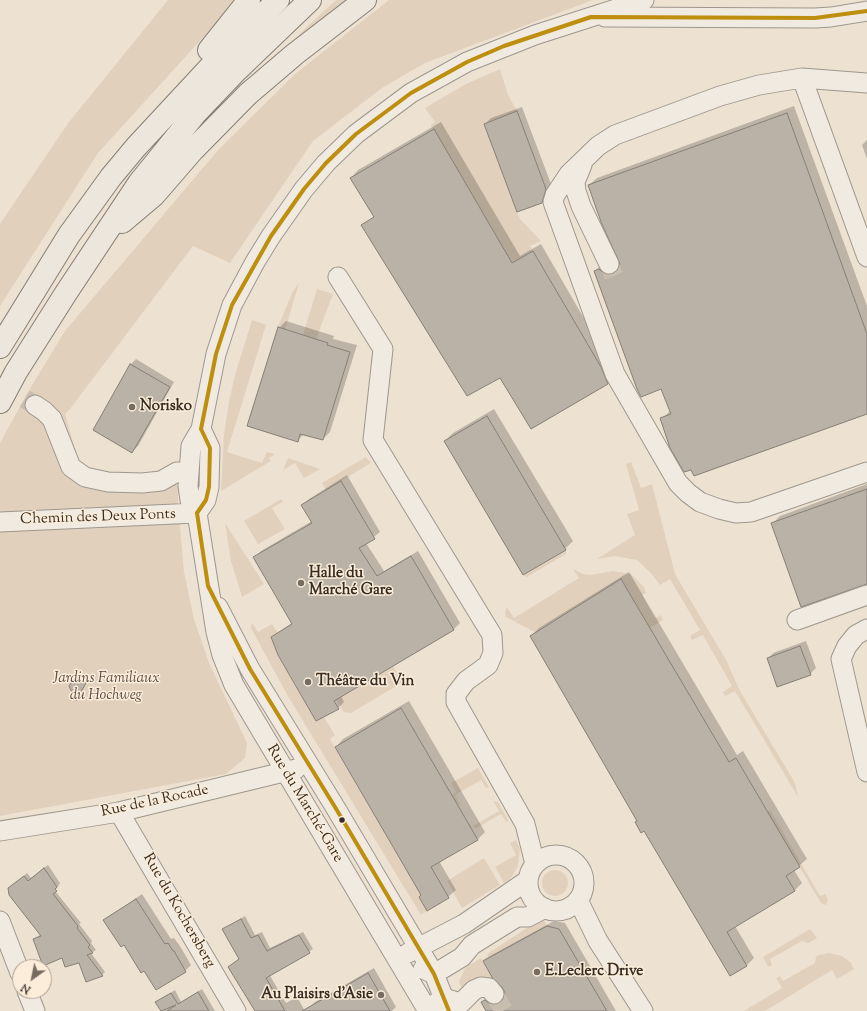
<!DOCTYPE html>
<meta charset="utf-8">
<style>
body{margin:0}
#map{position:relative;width:867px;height:1011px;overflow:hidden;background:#ede1d1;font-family:"Sorts Mill Goudy",serif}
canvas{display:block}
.north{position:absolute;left:12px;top:959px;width:40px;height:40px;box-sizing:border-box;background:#fbedd9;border:1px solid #ada091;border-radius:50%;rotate:213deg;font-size:11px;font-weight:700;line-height:16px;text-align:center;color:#372d25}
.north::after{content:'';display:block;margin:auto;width:14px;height:18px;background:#776c61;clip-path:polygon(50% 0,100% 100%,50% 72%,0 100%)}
</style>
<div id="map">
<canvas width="867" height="1011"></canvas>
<div class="north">N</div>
</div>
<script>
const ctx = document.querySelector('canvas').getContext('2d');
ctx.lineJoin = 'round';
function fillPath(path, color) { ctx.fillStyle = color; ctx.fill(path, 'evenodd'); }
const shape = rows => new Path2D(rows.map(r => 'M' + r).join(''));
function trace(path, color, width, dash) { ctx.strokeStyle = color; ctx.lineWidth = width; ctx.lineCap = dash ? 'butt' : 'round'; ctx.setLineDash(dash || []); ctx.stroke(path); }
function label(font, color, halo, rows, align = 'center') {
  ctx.font = font + ' "Sorts Mill Goudy",serif'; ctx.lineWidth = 3; ctx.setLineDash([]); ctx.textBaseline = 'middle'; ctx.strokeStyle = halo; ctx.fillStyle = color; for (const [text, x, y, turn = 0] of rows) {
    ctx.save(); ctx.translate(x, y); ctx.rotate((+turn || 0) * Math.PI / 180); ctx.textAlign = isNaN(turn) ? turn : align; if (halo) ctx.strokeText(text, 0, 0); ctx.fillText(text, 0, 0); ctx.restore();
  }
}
const green = shape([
 [168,0,237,0,98,153,0,306,0,224,69,122],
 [336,0,353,0,267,67,310,24],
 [389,0,593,0,425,63,382,88,313,141,230,263,193,246,70,409,65,414,77,456,82,465,90,471,155,485,178,485,178,505,184,572,194,619,209,663,247,743,245,758,226,774,0,816,0,443,28,392,65,331,219,149,295,74],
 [500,69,508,95,517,111,484,124,520,219,541,241,530,246,533,251,512,263,431,125,435,122,425,108,464,85],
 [299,283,285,330,278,327,293,291],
 [317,289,333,294,316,339,303,335],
 [252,320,266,325,227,452,262,463,267,452,275,454,269,458,271,461,221,491,224,434,229,402,235,375],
 [366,457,371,463,326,490,322,483],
 [288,458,320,469,304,478,295,463,283,470],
 [631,462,641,488,652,484,675,574,726,660,740,691,795,783,798,797,735,691,725,696,723,692,732,686,703,635,692,640,690,636,700,630,670,579,660,585,651,573,637,560,615,556,597,559,635,535,627,514,639,510,626,464],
 [281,499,283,502,272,508,285,529,258,544,244,521],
 [225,523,264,584,242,597,231,561],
 [566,550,566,554,527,577,523,575],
 [573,569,583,574,590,575,613,571,631,574,644,587,646,593,642,595,655,618,661,615,663,620,650,628,621,579,535,632,506,617,505,613,507,607,514,618,579,578],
 [252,623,258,632,272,624,278,633,271,637,278,655,316,721,324,717,335,735,330,739,412,879,431,867,436,875,422,884,427,892,419,897,427,911,421,915,289,698,251,628],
 [393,666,403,682,351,713,344,712,336,700],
 [478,768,489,787,486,788,481,780,455,795,460,804,458,805,452,795,456,792,451,783],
 [493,801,498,802,508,820,507,823,501,814,475,829,473,826,499,811],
 [770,810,820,896,825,894,828,899,826,905,821,903,767,812],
 [516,840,520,849,518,866,511,878,504,883,495,867,516,855,510,843],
 [484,858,500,885,462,908,447,881],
 '542 883a13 13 0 1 1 26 0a13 13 0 1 1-26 0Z',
 [539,920,544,920,547,926,483,961,496,983,463,993,459,981,465,968,481,958,482,960,488,956,487,954],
 [810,929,817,938,808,943,802,941,770,959,772,965,768,967,763,957],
 [829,953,842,956,851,963,854,969,837,979,832,970,765,1011,744,1011,782,988,776,978,780,976,783,981,815,963,816,957,819,955]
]);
const shadow = shape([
 [794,106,867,306,867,413,692,469,661,419,670,411,662,388,595,271,603,263,620,267,621,264,589,185,597,178],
 [522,107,551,184,548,196,542,202,485,124,491,118],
 [441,122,520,256,541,244,608,360,615,375,607,383,500,376,363,226,374,216,351,178,358,170],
 [867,140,867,159,862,145],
 [286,321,334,336,333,339,357,345,330,432,323,439,304,434,297,441,279,328],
 [136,359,174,382,138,446,132,452,130,365],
 [494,409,573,541,565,549,445,441,453,433],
 [347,475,380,532,366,543,384,571,418,551,460,623,454,629,341,696,344,702,338,708,272,637,293,622,255,557,261,551,312,521,303,506,309,499],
 [867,484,867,584,772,524,780,516],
 [629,572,737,755,743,751,807,859,794,870,802,883,795,890,735,926,754,958,747,965,638,820,531,636,539,628],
 [806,641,816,668,810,674,768,659,773,653],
 [78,675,87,682,77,698,70,686],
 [409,701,485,832,478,839,439,861,456,890,448,897,428,909,422,895,336,747,343,739],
 [48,865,60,883,55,891,81,923,79,924,92,941,91,943,96,950,91,953,105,972,102,975,79,962,63,957,34,939,41,934,13,885,27,873,31,878],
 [142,894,171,939,174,938,180,946,191,965,185,971,125,943,105,920],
 [245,916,255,935,262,932,270,948,303,932,313,949,269,974,286,1003,297,997,305,1011,259,1011,229,967,240,959,223,930],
 [554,921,565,923,616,1011,488,1011,482,1002,488,996,502,1000,505,998,506,992,484,961,490,956],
 [374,968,396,1007,392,1011,311,1011,309,1008,315,1002],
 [202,989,215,1011,162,1011,156,1002,175,990,181,1002]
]);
const building = shape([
 [517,111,546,189,542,203,517,212,484,124,517,111],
 [787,113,867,334,867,414,694,476,691,470,684,472,670,448,660,418,671,414,661,389,641,397,637,389,594,271,599,269,603,273,613,274,618,270,620,264,601,222,588,185,787,113],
 [434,129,512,263,533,251,601,367,608,384,531,429,500,378,467,396,361,225,374,217,350,178,434,129],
 [278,327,328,343,327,345,350,352,323,440,300,434,298,442,247,426,278,327],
 [130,364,170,387,132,453,93,430,130,364],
 [487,416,566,550,523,575,444,441,487,416],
 [341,481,375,539,359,548,377,576,411,556,454,630,334,701,339,709,316,721,278,655,271,637,292,624,253,557,312,523,301,505,341,481],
 [867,489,867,584,801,607,771,523,867,489],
 [621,579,729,762,736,758,800,867,786,876,795,891,727,932,747,966,730,976,644,831,641,833,635,822,637,821,530,636,621,579],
 [800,646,811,675,777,687,767,658,800,646],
 [76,676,86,683,76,701,69,686,76,676],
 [401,708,478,840,431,867,449,898,427,911,419,897,421,895,335,747,401,708],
 [44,868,57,887,55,889,57,891,53,894,78,926,77,928,90,945,88,947,93,953,87,955,103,976,86,982,79,963,65,967,62,958,43,966,33,939,41,936,9,895,8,888,24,876,28,881,44,868],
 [136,899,165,944,168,943,173,951,174,951,186,972,156,990,144,971,141,973,124,945,121,947,103,920,136,899],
 [241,919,251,938,258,935,267,951,299,935,310,953,266,978,285,1011,255,1011,228,967,239,959,222,929,241,919],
 [547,926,559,929,607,1011,486,1011,481,1002,485,1000,490,1004,496,1005,501,1002,505,993,502,987,493,979,483,961,547,926],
 [368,973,390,1011,302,1011,344,987,368,973],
 [198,992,209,1011,167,1011,176,1005,161,1011,155,1002,171,993,178,1004,198,992]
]);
const minorTunnel = shape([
 [609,264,614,276],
 [0,384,35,405],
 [494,994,504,1011]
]);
const minor = shape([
 [605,17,815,18,831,17,867,11],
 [802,78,867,257],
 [867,83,802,78,759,85,720,96,615,135,598,146,569,174,555,195,553,202,615,374,678,483,688,493,700,502,719,509,736,513,751,512,867,472],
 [582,165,575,182,576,191,581,206,609,264],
 [338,277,383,349,373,440,492,635,493,653,488,665,466,681,456,694,456,702,525,824,535,864],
 [35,405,44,411,52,419,71,467,85,477,108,482,142,483,161,481,177,472,189,472],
 [197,513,206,500,209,487,210,448,201,429],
 [0,522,197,513],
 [218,607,250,669,335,807,434,974,449,1011],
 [797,620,867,595],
 [867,629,856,635,847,646,841,659,867,772],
 [119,812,236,1011],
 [0,831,119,812,296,769],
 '528 883a28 28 0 1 1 56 0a28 28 0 1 1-56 0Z',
 [578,900,598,941,643,1011],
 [0,921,20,973],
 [408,953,464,924,528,880],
 [423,969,434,974,462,957,472,945,517,917,528,917,545,908],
 [27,991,35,1011],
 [436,1003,444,998,461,1003,474,990,481,987,489,988,494,994],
 [428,1011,234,685,222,655,216,632,197,513,190,500,188,486,191,446,201,429,216,354,232,305,255,262,271,236,304,189,326,163,356,134,411,93,467,62,535,35,644,0]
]);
const highway = shape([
 [209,50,249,0],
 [122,222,154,195,193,150,248,94,295,54,365,0],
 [0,347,69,235,111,177,136,147,214,63,278,0],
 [0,402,16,372,66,293,139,183,195,114,237,70,310,0]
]);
const bus1 = shape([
 [449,1011,434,974,335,807,250,669,208,586,197,513,206,500,209,487,210,448,201,429,216,354,232,305,271,236,304,189,326,163,356,134,411,93,467,62,504,46,591,17,815,18,867,11]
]);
const markers = [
 [132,407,4,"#776c61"],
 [301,583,4,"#776c61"],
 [308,682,4,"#776c61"],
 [342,820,3.5,"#372d25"],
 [537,972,4,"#776c61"],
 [381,995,4,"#776c61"]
];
const poiNames = [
 ["Norisko",140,407],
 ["Halle du",309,574],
 ["Marché Gare",309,591],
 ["Théâtre du Vin",316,682],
 ["E.Leclerc Drive",545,972],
 ["Au Plaisirs d'Asie",373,995,"right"]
];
const streetNames = [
 ["Chemin des Deux Ponts",98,518,-2],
 ["Rue de la Rocade",155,802,-12],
 ["Rue du Marché-Gare",304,804,59],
 ["Rue du Kochersberg",178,911,60]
];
const parkNames = [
 ["Jardins Familiaux",106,679],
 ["du Hochweg",106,696]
];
fillPath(green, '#e1d1bc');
fillPath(shadow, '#0003');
fillPath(building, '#bab2a7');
trace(building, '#867f76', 1);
trace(minorTunnel, '#c9bdaf', 19, [19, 10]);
trace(minor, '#9f978d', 21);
trace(highway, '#867f76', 24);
trace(minor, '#f0eae1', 19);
trace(highway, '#ede6dc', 22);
trace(bus1, '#be8e0f', 4);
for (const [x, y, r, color] of markers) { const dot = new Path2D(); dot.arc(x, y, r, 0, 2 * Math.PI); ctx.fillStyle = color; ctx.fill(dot); trace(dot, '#fbedd9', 1.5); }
label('bold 15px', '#372d25', '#fbedd9', poiNames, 'left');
label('15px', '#372d25', '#fbedd9', streetNames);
label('italic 15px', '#574b40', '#fbedd9', parkNames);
</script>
